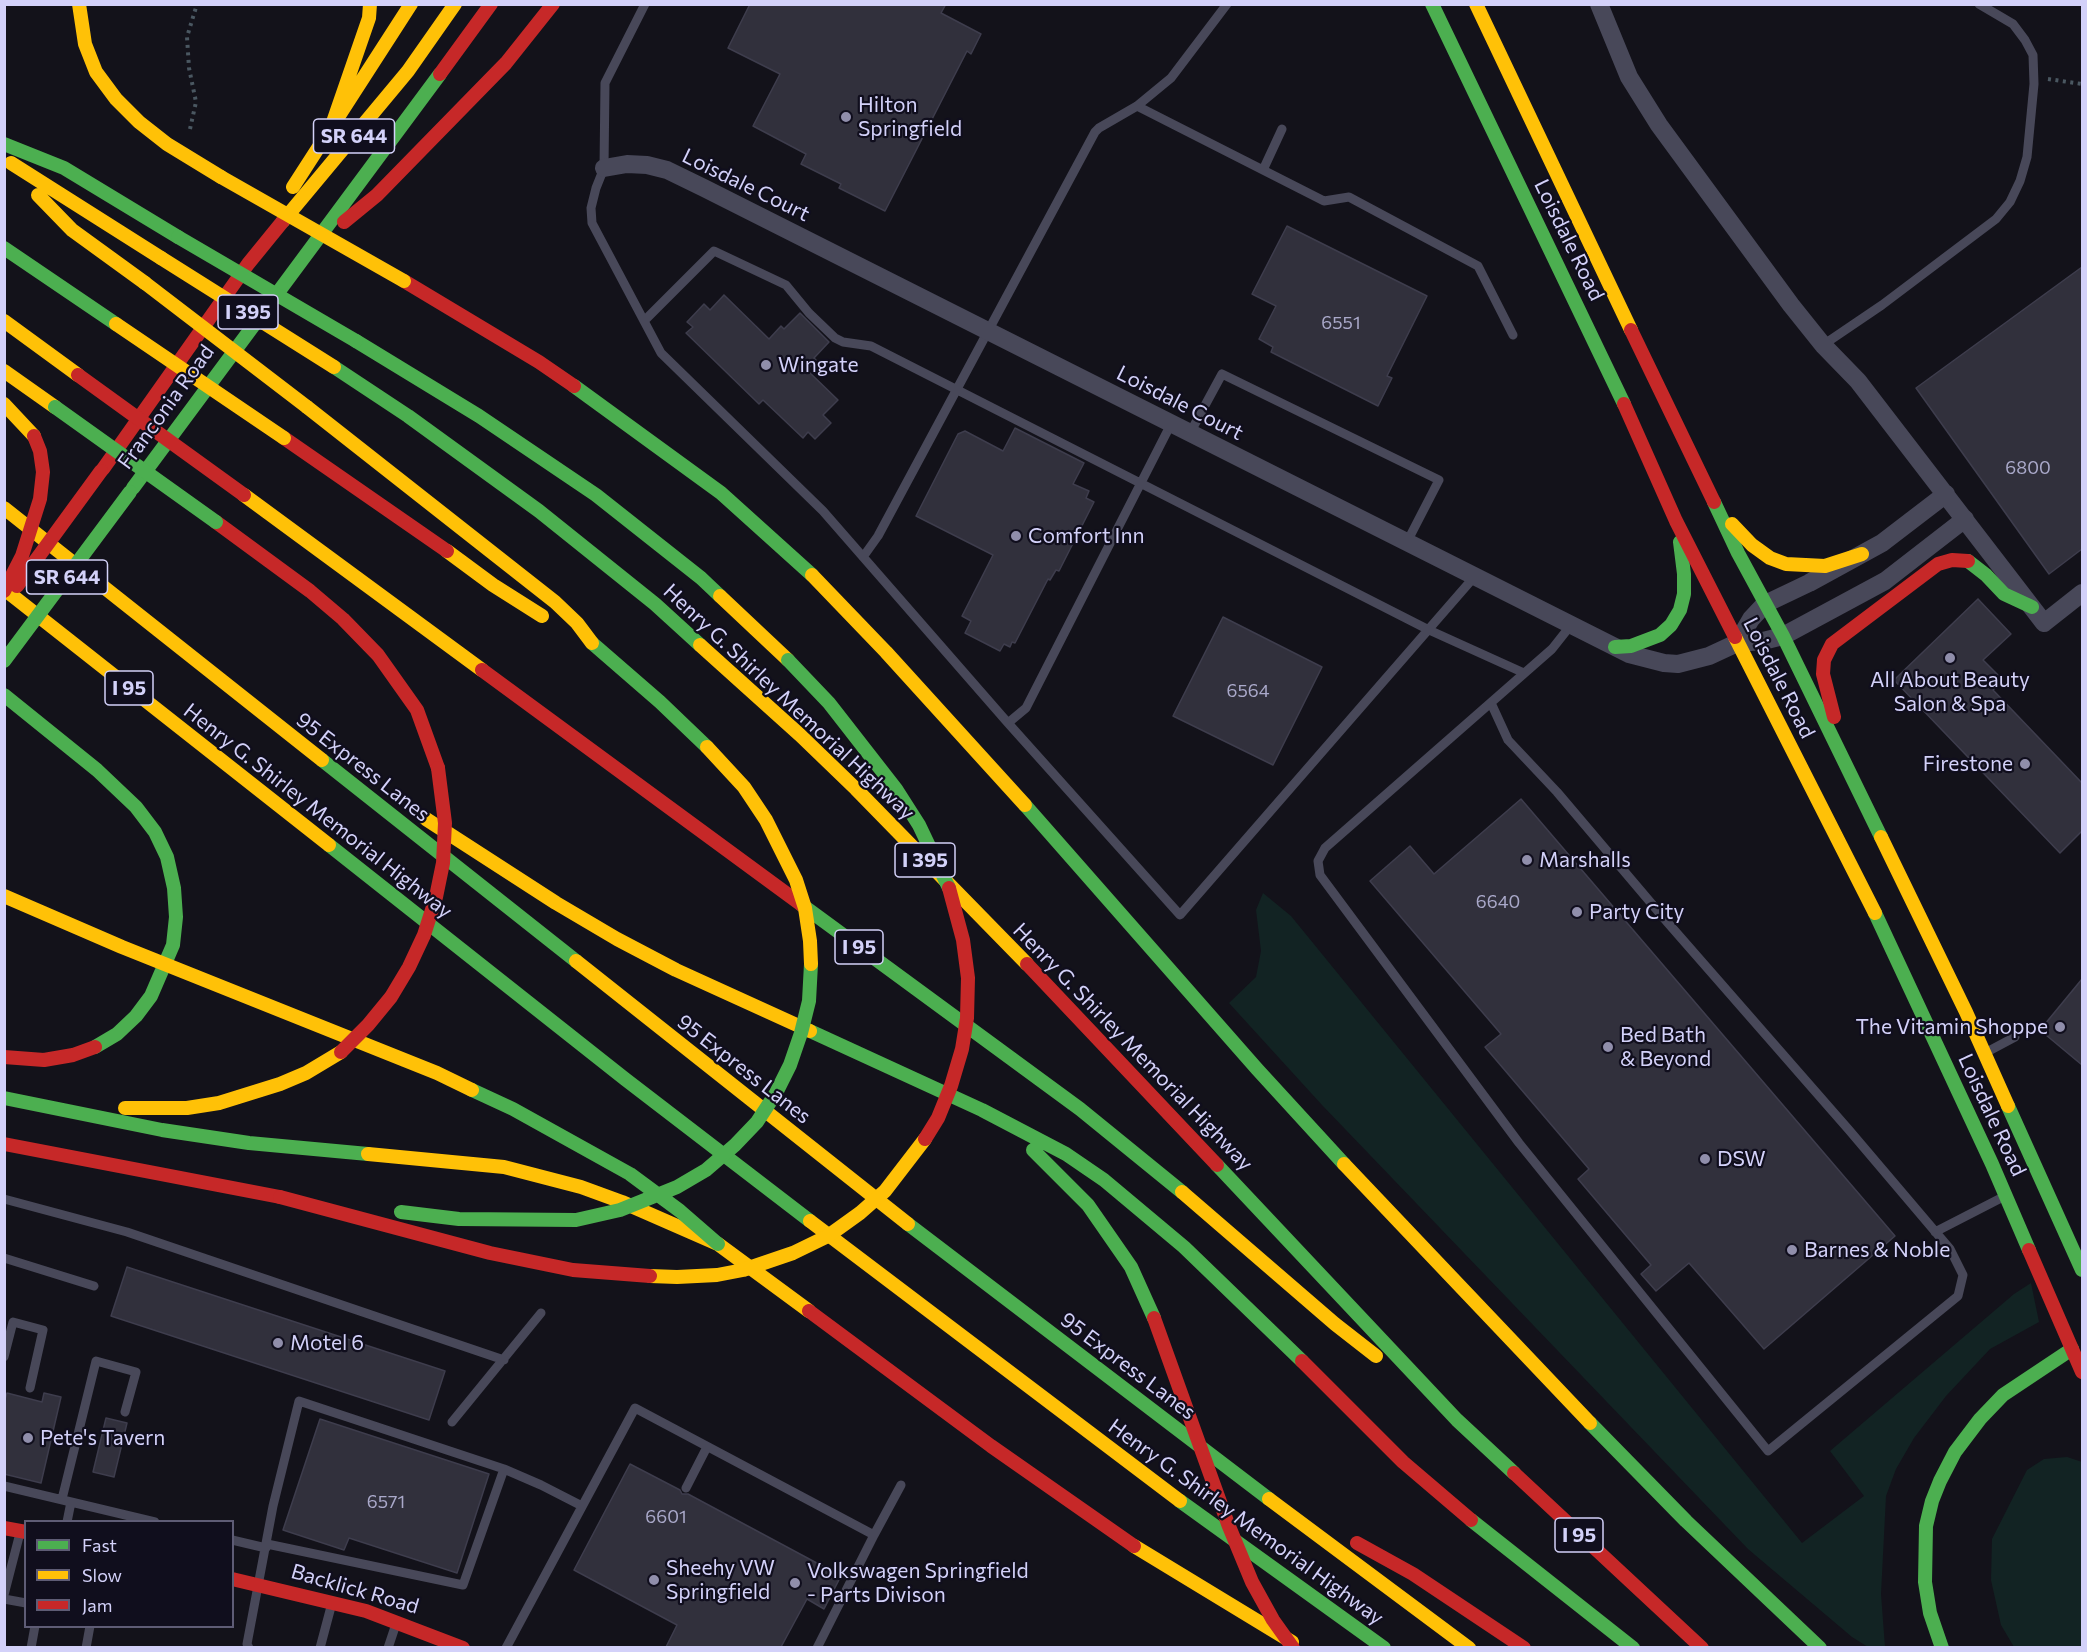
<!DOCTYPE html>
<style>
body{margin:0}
#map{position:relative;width:2087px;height:1652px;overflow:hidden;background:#13121a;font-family:Commissioner,sans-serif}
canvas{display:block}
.frame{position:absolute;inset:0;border:6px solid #d3d1f9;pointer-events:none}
.legend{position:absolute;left:24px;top:1520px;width:210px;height:108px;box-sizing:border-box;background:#100e1d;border:2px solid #5e5c75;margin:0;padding:8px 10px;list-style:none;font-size:18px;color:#d3d1f9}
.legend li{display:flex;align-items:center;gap:12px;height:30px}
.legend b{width:30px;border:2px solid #5e5c75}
</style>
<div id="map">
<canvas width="2087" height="1652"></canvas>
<div class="frame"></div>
<ul class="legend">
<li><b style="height:8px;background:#4caf50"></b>Fast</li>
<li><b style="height:8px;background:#ffc107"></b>Slow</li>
<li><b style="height:8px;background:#c62828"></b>Jam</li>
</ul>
</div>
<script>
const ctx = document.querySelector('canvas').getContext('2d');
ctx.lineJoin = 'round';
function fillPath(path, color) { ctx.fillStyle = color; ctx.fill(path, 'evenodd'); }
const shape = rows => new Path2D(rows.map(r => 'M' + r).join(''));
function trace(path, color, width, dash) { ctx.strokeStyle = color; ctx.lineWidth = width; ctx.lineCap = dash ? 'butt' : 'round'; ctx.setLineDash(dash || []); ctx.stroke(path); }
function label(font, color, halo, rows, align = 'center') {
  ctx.font = font + ' Commissioner,sans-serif'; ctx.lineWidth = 4.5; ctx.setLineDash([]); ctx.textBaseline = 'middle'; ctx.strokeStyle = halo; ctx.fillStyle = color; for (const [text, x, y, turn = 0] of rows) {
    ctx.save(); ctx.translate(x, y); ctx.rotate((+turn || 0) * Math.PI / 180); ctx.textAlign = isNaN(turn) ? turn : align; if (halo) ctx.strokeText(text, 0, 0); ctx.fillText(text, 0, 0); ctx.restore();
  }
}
const green = shape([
 [1263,893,1291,916,1802,1543,1864,1496,1830,1451,2014,1294,2031,1283,2039,1322,1990,1349,1946,1396,1914,1438,1896,1469,1886,1496,1881,1594,1885,1647,1868,1647,1852,1637,1748,1549,1322,1105,1229,1003,1256,977,1261,951,1256,910],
 [2067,1457,2082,1462,2082,1647,2014,1647,2001,1625,1991,1580,1992,1539,2027,1470,2044,1459]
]);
const building = shape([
 [750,4,946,4,941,13,981,34,971,54,967,51,885,211,839,188,841,184,801,164,806,154,753,126,780,74,728,48,750,4],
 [1287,226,1427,296,1387,376,1392,378,1378,406,1271,352,1273,347,1259,339,1276,306,1252,294,1287,226],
 [2082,267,2082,549,2049,574,1916,388,2082,267],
 [724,295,769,339,781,326,784,329,800,313,829,342,814,358,816,360,807,370,838,400,823,415,831,423,815,439,808,432,803,438,763,400,759,404,686,333,693,327,687,322,704,304,710,310,724,295],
 [1015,428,1084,463,1073,484,1089,491,1086,498,1094,502,1059,571,1056,570,1050,580,1048,579,1015,643,1012,642,1010,647,1004,644,1000,651,965,633,971,621,962,616,993,555,916,516,958,434,965,431,1003,451,1015,428],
 [1978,599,2011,634,1983,660,2003,680,1993,690,2082,783,2082,831,2060,853,1894,680,1978,599],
 [1223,617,1322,667,1273,765,1173,716,1223,617],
 [1521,799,1895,1236,1764,1349,1689,1263,1656,1291,1641,1274,1651,1265,1578,1179,1589,1169,1485,1047,1501,1034,1370,881,1410,846,1434,874,1521,799],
 [2082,979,2082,1065,2040,1030,2082,979],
 [127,1267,445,1371,429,1420,111,1316,127,1267],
 [7,1393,42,1402,44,1393,61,1397,41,1483,4,1474,4,1402,7,1393],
 [106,1418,127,1423,114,1477,93,1472,106,1418],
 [320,1419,489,1474,457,1573,349,1538,344,1550,283,1530,320,1419],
 [630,1464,680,1490,682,1494,688,1494,841,1576,824,1609,807,1599,781,1647,666,1647,677,1625,574,1570,630,1464]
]);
const path = shape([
 [2048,79,2082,84],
 [190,129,196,102,189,68,187,37,197,4]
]);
const lane = shape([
 [645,4,605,83,604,168,596,188,591,208,592,223,661,353,823,511,1008,723,1180,915,1475,576],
 [1137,106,1324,201,1349,197,1478,266,1513,335],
 [1263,170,1282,129],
 [644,321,714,251,786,285,809,313,835,338,843,342,871,346,1429,630,1524,673],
 [1823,345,1882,305,1996,219,2010,202,2020,181,2027,157,2034,84,2033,55,2025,40,2013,24,1979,4],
 [1190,433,1222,374,1439,480,1407,542],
 [863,557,878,536,1095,132,1099,128,1137,106,1171,78,1227,4],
 [1491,703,1508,740,1557,792,1668,923,1849,1130,1950,1249,1963,1275,1958,1296,1768,1451,1519,1143,1320,875,1318,861,1325,848,1552,649,1571,625],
 [1008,723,1026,708,1171,424],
 [1985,1053,2015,1037],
 [4,1199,127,1232,504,1360],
 [1935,1232,2005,1196],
 [4,1258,94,1286],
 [4,1357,13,1322,43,1330,30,1388],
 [452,1422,541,1313],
 [4,1486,155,1522],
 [686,1488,707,1447],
 [62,1499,96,1361,136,1372,125,1412],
 [67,1522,71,1502],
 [874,1535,901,1485],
 [232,1540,266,1548],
 [267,1544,463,1585,504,1469],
 [4,1595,20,1533],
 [4,1599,26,1603],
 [31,1648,35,1626],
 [86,1648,90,1626],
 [249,1648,247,1644,273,1506,299,1401,504,1469,541,1485,582,1506],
 [320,1648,332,1603],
 [388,1648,396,1624],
 [506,1648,635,1408,874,1535,817,1648]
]);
const street = shape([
 [1599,4,1629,77,1659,125,1791,305,1823,345,1858,381,2044,623,2082,593],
 [604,168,627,164,647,165,667,170,704,188,1629,654,1664,663,1678,664,1709,656,1737,643,1763,641,1783,636,1885,581,1965,519],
 [1737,643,1751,619,1765,604,1809,583,1882,543,1946,494]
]);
const fast = shape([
 [1432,4,1624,404],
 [4,144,64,168,178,237],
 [4,248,116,324],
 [356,341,479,416,596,495,701,578,720,596],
 [334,367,408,416,539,511,655,604,700,645],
 [574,386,721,493,812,575],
 [133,488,440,74],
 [1714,502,1738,553,1783,636,1881,837],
 [1968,561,1986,575,2004,594,2032,607],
 [592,643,660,702,707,747],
 [1615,647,1631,646,1660,635,1671,625,1680,610,1684,594,1684,574,1680,542],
 [4,695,97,770,136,807,155,832,167,857,174,888,176,917,173,945,151,996,136,1016,117,1034,95,1047],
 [322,760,576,961],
 [1025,805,1257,1069,1344,1164],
 [329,845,625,1079,810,1221],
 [802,905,1080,1109,1182,1192],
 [1875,913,1992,1164,2029,1250],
 [810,1031,982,1110,1066,1154,1104,1180,1184,1247,1302,1361],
 [4,1098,162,1130,249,1143,368,1154],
 [2008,1106,2082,1270],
 [1033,1150,1088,1205,1131,1267,1154,1318],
 [1217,1165,1457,1420,1514,1473],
 [908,1224,1269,1499],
 [1590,1423,1686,1521,1820,1648],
 [1180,1501,1384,1648],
 [1471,1520,1633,1648],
 [1942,1648,1930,1613,1925,1582,1926,1526,1932,1501,1940,1481,1955,1452,1980,1419,2003,1395,2072,1349]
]);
const slow = shape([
 [79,4,85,44,96,72,116,99,139,122,167,144,221,177],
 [1476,4,1631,330],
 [332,125,369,18,370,4],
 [11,163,161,258],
 [293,187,411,4],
 [38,195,72,230,145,283],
 [283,221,408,71,455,4],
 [4,321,78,375],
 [4,371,55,407],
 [4,404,34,436],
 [307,407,555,602,577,623,592,643],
 [244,495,482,670],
 [4,508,322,760],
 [1732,524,1752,545,1770,558,1786,564,1825,566,1862,554],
 [447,551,493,585,542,616],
 [812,575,886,652,1025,805],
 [4,589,329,845],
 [720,596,788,660],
 [1735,637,1875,913],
 [700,645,800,735,856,789,1027,964],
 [426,819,556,903,617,939,676,970,810,1031],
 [1881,837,1966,1012,2008,1106],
 [576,961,908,1224],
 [125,1108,187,1108,219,1103,280,1084,306,1073,341,1052],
 [368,1154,504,1167,581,1187,622,1202,718,1244,809,1311],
 [1344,1164,1590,1423],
 [1182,1192,1335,1324,1376,1356],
 [810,1221,1180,1501],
 [1269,1499,1469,1648],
 [1134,1546,1292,1642]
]);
const jam = shape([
 [440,74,491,4],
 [344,222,377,195,506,63,553,4],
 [404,281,539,362,574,386],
 [1631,330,1714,502],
 [1624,404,1676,521,1735,637],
 [284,438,447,551],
 [103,469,248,264,283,221],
 [216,522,310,591,343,619,378,655,417,710,438,768],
 [482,670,802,905],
 [1834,717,1823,674,1824,660,1832,644,1938,564,1952,560,1968,561],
 [1027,964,1217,1165],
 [4,1057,44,1060,73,1055,95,1047],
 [4,1144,280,1197],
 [2029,1250,2082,1372],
 [809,1311,991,1446,1134,1546],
 [1302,1361,1403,1462,1471,1520],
 [1514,1473,1702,1648],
 [4,1528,26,1532],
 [1357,1543,1413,1574,1524,1648],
 [232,1579,366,1611,463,1648]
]);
const fastBridge = shape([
 [178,237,356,341],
 [55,407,216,522],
 [788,660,829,703,896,789,919,825,949,888],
 [4,661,130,492],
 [472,1090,513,1109,630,1174,680,1211,718,1244],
 [401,1212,459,1219,576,1220,620,1210,677,1187,706,1170,735,1145,757,1122,776,1093,790,1065,801,1033,809,1001,811,964]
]);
const slowBridge = shape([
 [221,177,404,281],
 [161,258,334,367],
 [145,283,307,407],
 [116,324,284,438],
 [707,747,744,787,766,820,796,880,805,908,810,941,811,964],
 [4,896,122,947,437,1073,472,1090],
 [650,1276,677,1277,717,1275,743,1270,793,1253,828,1236,860,1213,885,1191,925,1139]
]);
const jamBridge = shape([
 [78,375,244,495],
 [17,586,101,471],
 [4,591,22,556,40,499,43,472,40,451,34,436],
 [341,1052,368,1025,391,997,409,967,424,935,436,897,443,863,445,823,438,768],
 [925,1139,938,1118,951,1086,962,1049,967,1018,968,978,963,940,949,888],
 [280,1197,490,1253,573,1270,650,1276],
 [1154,1318,1228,1524,1252,1582,1273,1620,1293,1648]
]);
const markers = [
 [846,117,6,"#908eab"],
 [766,365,6,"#908eab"],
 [1016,536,6,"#908eab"],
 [1950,658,6,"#908eab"],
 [2025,764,6,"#908eab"],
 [1527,860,6,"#908eab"],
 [1577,912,6,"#908eab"],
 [2060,1027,6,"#908eab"],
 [1608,1047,6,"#908eab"],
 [1705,1159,6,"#908eab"],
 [1792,1250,6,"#908eab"],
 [278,1343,6,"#908eab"],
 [28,1438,6,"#908eab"],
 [654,1580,6,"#908eab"],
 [795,1583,6,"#908eab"]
];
const numberNames = [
 ["6551",1341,323],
 ["6800",2028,468],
 ["6564",1248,691],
 ["6640",1498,902],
 ["6571",386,1502],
 ["6601",666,1517]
];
const shields = [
 [354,136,81],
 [248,312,60],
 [67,577,81],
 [129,688,48],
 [925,860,60],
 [859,947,48],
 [1579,1535,48]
];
const shieldNames = [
 ["SR 644",354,136],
 ["I 395",248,312],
 ["SR 644",67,577],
 ["I 95",129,688],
 ["I 395",925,860],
 ["I 95",859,947],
 ["I 95",1579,1535]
];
const poiNames = [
 ["Hilton",858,105],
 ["Springfield",858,129],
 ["Wingate",778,365],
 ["Comfort Inn",1028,536],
 ["All About Beauty",1950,680,"center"],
 ["Salon & Spa",1950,704,"center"],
 ["Firestone",2013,764,"right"],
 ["Marshalls",1539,860],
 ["Party City",1589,912],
 ["The Vitamin Shoppe",2048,1027,"right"],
 ["Bed Bath",1620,1035],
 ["& Beyond",1620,1059],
 ["DSW",1717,1159],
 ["Barnes & Noble",1804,1250],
 ["Motel 6",290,1343],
 ["Pete's Tavern",40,1438],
 ["Sheehy VW",666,1568],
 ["Springfield",666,1592],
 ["Volkswagen Springfield",807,1571],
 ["- Parts Divison",807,1595]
];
const streetNames = [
 ["Loisdale Court",746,185,26],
 ["Loisdale Road",1569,240,64],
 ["Loisdale Court",1180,403,27],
 ["Franconia Road",166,407,-54],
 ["Loisdale Road",1779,678,63],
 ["Henry G. Shirley Memorial Highway",789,702,43],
 ["95 Express Lanes",363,767,38],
 ["Henry G. Shirley Memorial Highway",318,811,38],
 ["Henry G. Shirley Memorial Highway",1133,1047,46],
 ["95 Express Lanes",744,1069,38],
 ["Loisdale Road",1992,1115,65],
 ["95 Express Lanes",1128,1366,37],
 ["Henry G. Shirley Memorial Highway",1246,1522,36],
 ["Backlick Road",355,1589,16]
];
fillPath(green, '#122323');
fillPath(building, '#31303c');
trace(building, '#3e3d4d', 1.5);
trace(path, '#4a5761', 4, [3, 4.5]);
trace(lane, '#484859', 9);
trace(street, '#484859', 18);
trace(fast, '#4caf50', 14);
trace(slow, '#ffc107', 14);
trace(jam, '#c62828', 14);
trace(fastBridge, '#4caf50', 14);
trace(slowBridge, '#ffc107', 14);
trace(jamBridge, '#c62828', 14);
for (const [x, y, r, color] of markers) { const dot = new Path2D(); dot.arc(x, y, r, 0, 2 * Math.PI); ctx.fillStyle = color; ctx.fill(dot); trace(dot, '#100e1d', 2); }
label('18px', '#aaa9ca', null, numberNames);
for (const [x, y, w] of shields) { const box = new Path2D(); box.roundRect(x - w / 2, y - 17, w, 34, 4.5); ctx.fillStyle = '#100e1d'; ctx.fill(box); trace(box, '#d3d1f9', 1.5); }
label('bold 20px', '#d3d1f9', null, shieldNames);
label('21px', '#d3d1f9', '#100e1d', poiNames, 'left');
label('21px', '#d3d1f9', '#100e1d', streetNames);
</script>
